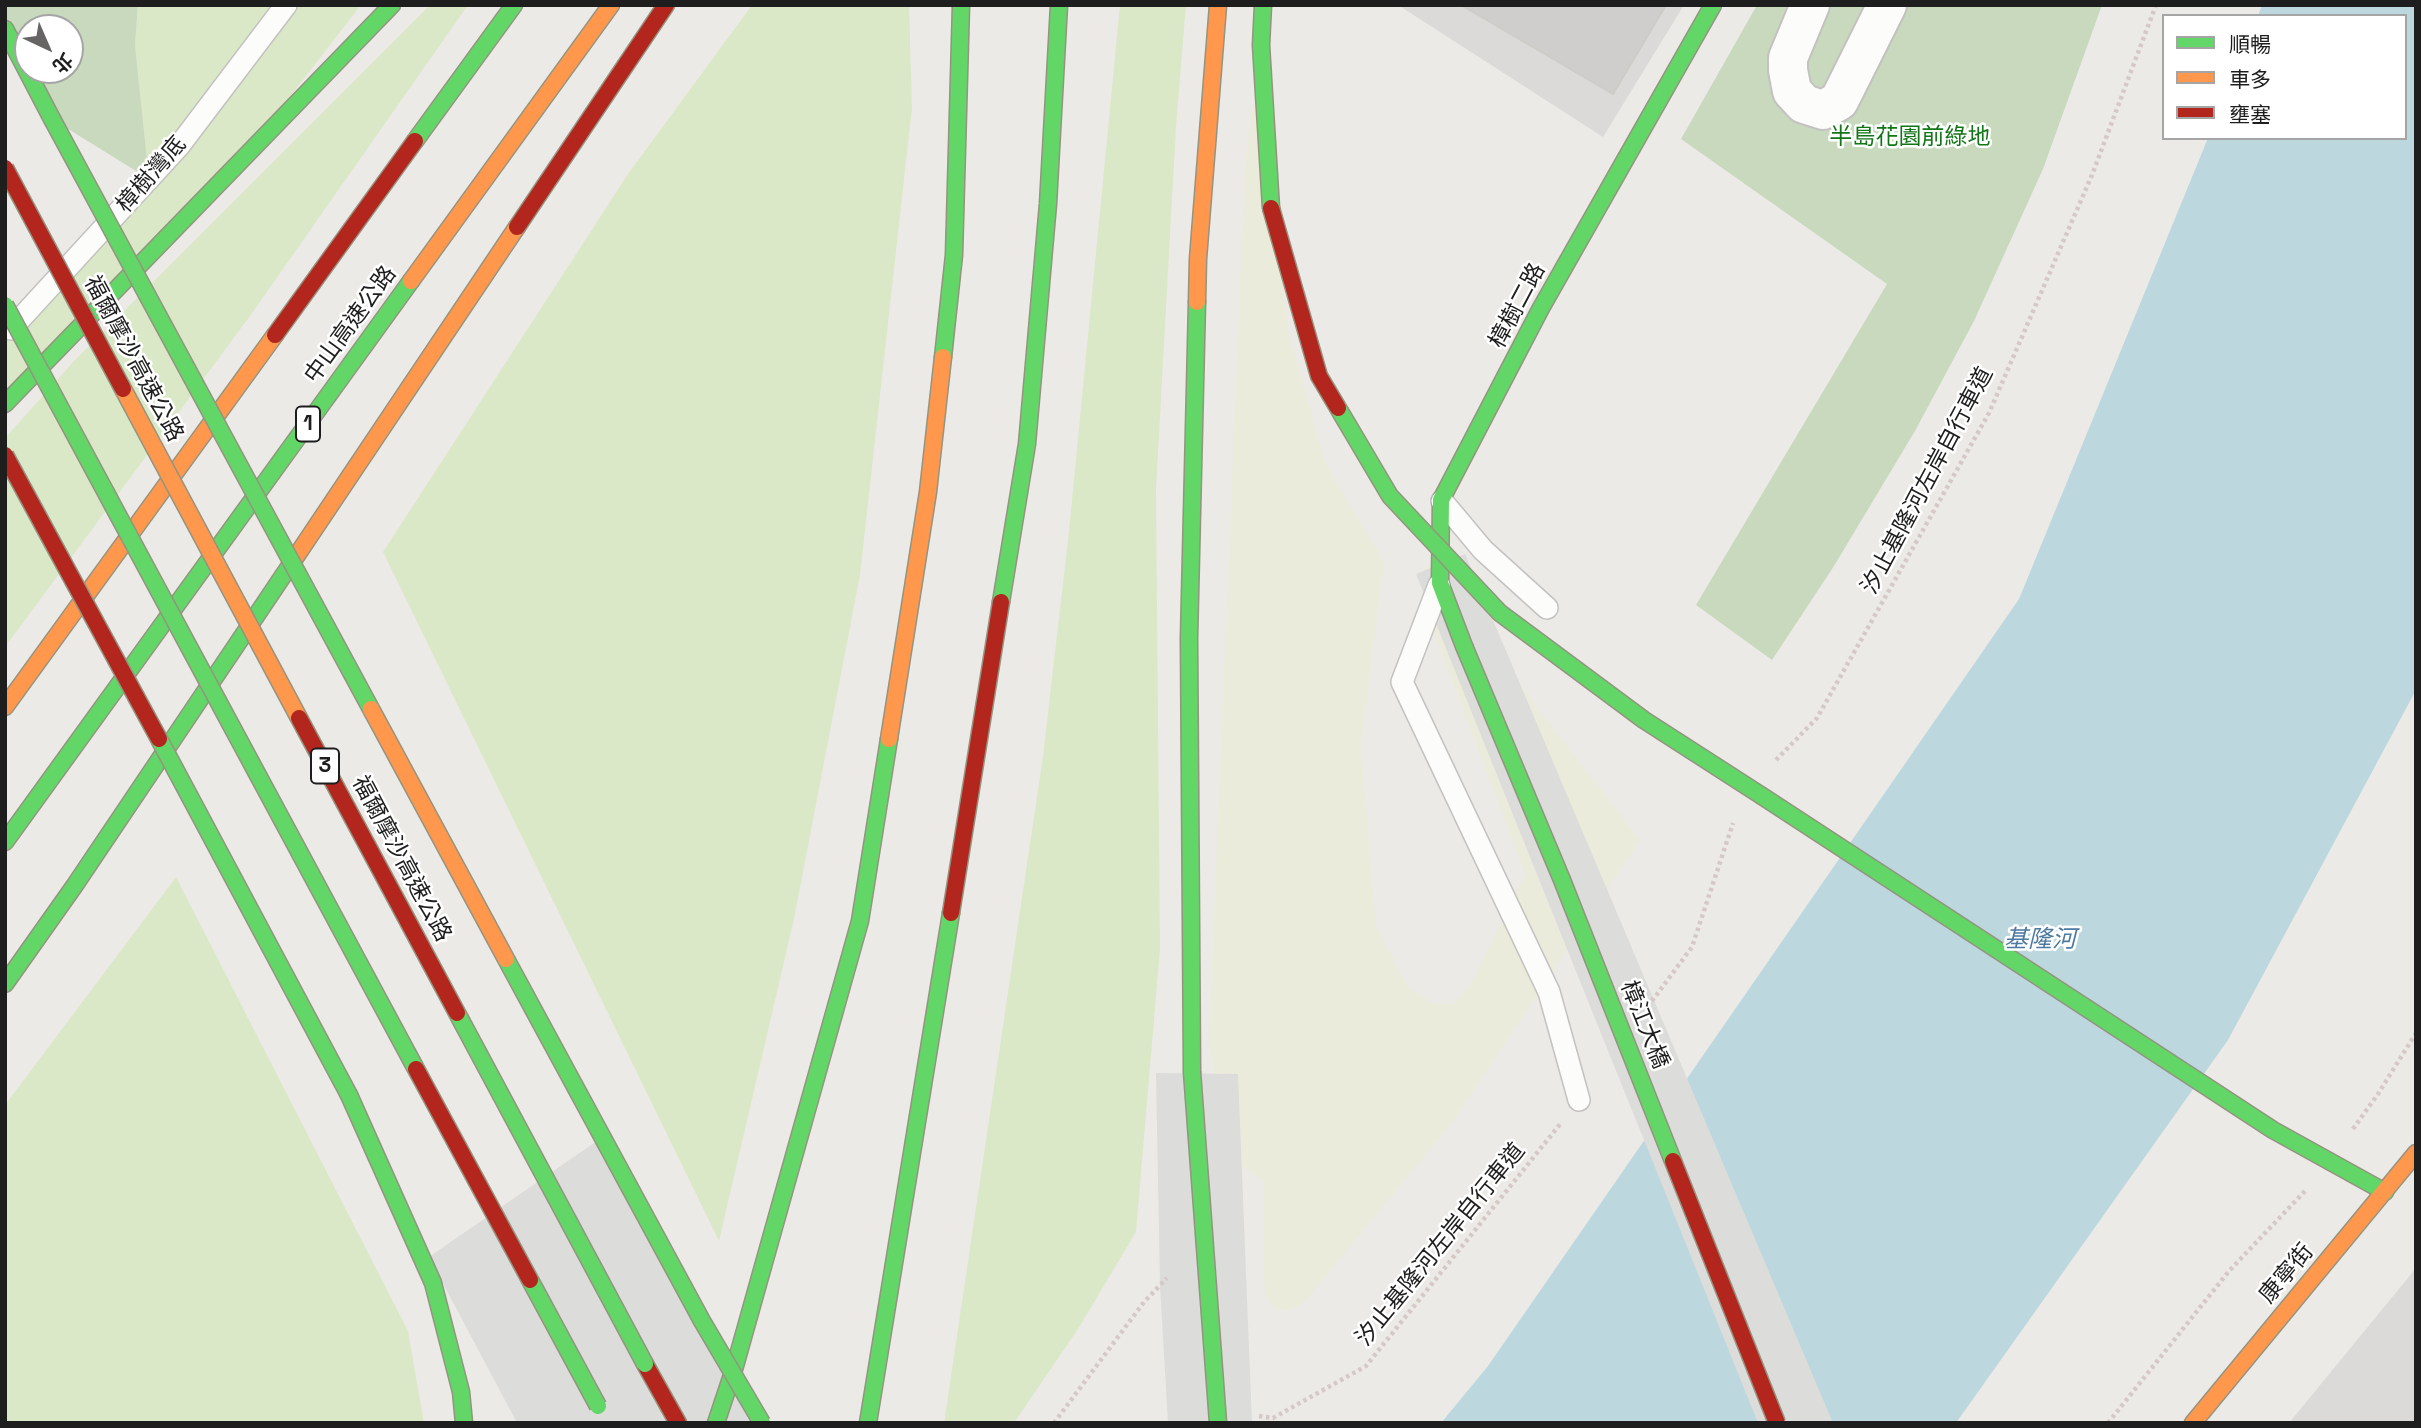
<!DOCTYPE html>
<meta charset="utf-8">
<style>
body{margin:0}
#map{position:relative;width:2421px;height:1428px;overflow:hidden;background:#eceae7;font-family:"Space Grotesk","Noto Sans TC",sans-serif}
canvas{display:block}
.frame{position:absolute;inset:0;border:7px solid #1e1e1e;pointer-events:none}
.legend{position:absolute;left:2162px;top:14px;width:245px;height:126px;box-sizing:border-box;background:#fff;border:2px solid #a5a5a5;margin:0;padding:9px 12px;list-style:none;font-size:21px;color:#1e1e1e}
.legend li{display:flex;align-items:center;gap:14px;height:35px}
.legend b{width:35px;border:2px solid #a5a5a5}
.north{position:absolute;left:14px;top:14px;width:70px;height:70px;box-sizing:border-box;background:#fff;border:2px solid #a5a5a5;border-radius:50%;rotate:136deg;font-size:19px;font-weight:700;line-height:28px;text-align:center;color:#1e1e1e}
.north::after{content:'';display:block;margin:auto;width:24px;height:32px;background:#666564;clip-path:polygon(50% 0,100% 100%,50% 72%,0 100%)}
</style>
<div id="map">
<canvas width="2421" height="1428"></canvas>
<div class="frame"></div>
<ul class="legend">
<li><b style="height:9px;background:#63d668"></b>順暢</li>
<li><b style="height:9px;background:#ff974d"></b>車多</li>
<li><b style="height:9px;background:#b3261e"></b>壅塞</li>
</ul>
<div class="north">北</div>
</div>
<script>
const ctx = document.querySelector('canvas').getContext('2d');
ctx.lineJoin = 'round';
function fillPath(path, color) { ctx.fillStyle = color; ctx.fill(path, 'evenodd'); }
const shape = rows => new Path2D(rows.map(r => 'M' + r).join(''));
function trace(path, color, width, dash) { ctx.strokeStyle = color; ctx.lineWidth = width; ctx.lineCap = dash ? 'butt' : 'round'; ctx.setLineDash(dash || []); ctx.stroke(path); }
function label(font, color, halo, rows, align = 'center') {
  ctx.font = font + ' "Space Grotesk","Noto Sans TC",sans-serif'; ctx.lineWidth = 5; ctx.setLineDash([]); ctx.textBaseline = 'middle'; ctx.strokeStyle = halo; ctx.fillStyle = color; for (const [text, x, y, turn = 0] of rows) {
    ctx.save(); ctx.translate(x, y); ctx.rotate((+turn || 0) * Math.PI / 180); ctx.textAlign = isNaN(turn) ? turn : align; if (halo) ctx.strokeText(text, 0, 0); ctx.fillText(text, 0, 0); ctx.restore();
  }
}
const residential = shape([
 [1398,5,1684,5,1603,137],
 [2416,1268,2416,1423,2289,1423]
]);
const farmland = shape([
 [1267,5,1287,328,1326,464,1384,562,1361,746,1376,926,1408,987,1433,1004,1453,1004,1472,982,1525,874,1422,602,1426,565,1459,590,1530,698,1640,840,1451,1124,1303,1304,1289,1310,1276,1309,1267,1301,1263,1271,1264,1182,1245,1168,1226,1172,1209,1039,1245,162]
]);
const grass = shape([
 [138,5,361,5,240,161,5,404,5,335,149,179,135,45],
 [430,5,468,5,250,316,5,647,5,438,74,361],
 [752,5,909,5,912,108,860,575,794,919,719,1241,383,552,628,174],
 [1120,5,1186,5,1176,127,1156,489,1160,949,1136,1232,1078,1329,1014,1423,944,1423,1043,756,1069,531],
 [176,877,408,1331,424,1423,5,1423,5,1105]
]);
const forest = shape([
 [5,5,138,5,135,45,149,179,52,119,5,29],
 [28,28,70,28,70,70,28,70],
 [1757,5,2102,5,2043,169,1974,321,1915,431,1834,566,1772,660,1696,605,1887,284,1681,139]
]);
const water = shape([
 [2262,5,2416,5,2416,690,2228,1040,1956,1423,1441,1423,1488,1366,2019,599,2208,138,2405,138,2405,16,2258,16]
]);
const pier = shape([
 [1465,554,1833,1423,1758,1423,1416,574],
 [1156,1073,1238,1074,1252,1423,1168,1423,1160,1286],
 [604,1136,759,1423,517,1423,429,1257]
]);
const building = shape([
 [1461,5,1666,5,1613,94,1461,5]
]);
const path = shape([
 [1776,760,1817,718,1989,413,2092,175,2156,5],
 [1652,1001,1692,947,1733,823],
 [2353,1129,2378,1094,2416,1033],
 [1259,1416,1273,1418,1366,1366,1561,1123],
 [1054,1423,1144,1302,1167,1278],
 [2108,1423,2229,1271,2305,1191]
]);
const lane = shape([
 [11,329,179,146,286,5],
 [1442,501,1483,550,1547,608],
 [1439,585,1402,682,1549,992,1579,1100]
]);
const street = shape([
 [1810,5,1788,58,1788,70,1792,91,1804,104,1823,110,1839,101,1887,5]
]);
const fast = shape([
 [1263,5,1261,45,1271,208],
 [5,29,52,119],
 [415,141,514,5],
 [943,357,954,255,961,5],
 [5,404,392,5],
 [1001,602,1027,444,1048,204,1059,5],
 [1464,646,1440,583,1441,500,1541,308,1713,5],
 [1762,796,2273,1130,2385,1192],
 [5,842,411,281],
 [5,984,75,885,293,561],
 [1192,1072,1189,638,1197,302],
 [349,1095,433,1283,461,1392,464,1423],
 [716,1423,735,1366,860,921,889,739],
 [868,1423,951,913]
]);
const slow = shape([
 [411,281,611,5],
 [1197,302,1198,259,1218,5],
 [293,561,517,227],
 [5,707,275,335],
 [889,739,928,492,943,357],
 [2193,1423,2416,1153]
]);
const jam = shape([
 [517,227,666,5],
 [275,335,415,141],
 [951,913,1001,602],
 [645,1364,678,1423]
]);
const fastBridge = shape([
 [52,119,371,709],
 [5,305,416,1069],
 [1338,408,1390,496,1500,613,1644,720,1762,796],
 [1464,646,1562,880,1673,1161],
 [159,739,349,1095],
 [506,959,702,1321,762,1423],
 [457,1013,645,1364],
 [1192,1072,1218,1423],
 [530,1280,598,1406]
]);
const slowBridge = shape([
 [123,389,299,718],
 [371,709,506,959]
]);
const jamBridge = shape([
 [5,168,123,389],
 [1271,208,1319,376,1338,408],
 [5,455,159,739],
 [299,718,457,1013],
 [416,1069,530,1280],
 [1673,1161,1777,1423]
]);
const shields = [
 [308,424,24],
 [325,766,28]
];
const shieldNames = [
 ["1",308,424],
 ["3",325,766]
];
const parkNames = [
 ["半島花園前綠地",1910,138]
];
const streetNames = [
 ["樟樹灣底",152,175,-49],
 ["樟樹二路",1518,306,-62],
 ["中山高速公路",351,325,-54],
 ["福爾摩沙高速公路",133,359,62],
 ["汐止基隆河左岸自行車道",1928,481,-62],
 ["福爾摩沙高速公路",401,859,62],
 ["樟江大橋",1644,1025,68],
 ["汐止基隆河左岸自行車道",1441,1245,-51],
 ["康寧街",2287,1274,-50]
];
const waterNames = [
 ["基隆河",2040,940]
];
fillPath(residential, '#dbdad8');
fillPath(farmland, '#ebebdb');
fillPath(grass, '#dae8c7');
fillPath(forest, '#c8d9be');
fillPath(water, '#bcd8de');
fillPath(pier, '#dcdcda');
fillPath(building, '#d0cecc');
trace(building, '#cfccc8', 2);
trace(lane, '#c3c2c1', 24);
trace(street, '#c3c2c1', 42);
trace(fast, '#949480', 19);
trace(slow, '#949480', 19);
trace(jam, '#949480', 19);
trace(path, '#d5c9c7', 4.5, [3.5, 3.5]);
trace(lane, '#fcfcfb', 21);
trace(street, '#fcfcfb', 38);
trace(fast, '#63d668', 16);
trace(slow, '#ff974d', 16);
trace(jam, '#b3261e', 16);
trace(fastBridge, '#949480', 19, []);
trace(slowBridge, '#949480', 19, []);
trace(jamBridge, '#949480', 19, []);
trace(fastBridge, '#63d668', 16);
trace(slowBridge, '#ff974d', 16);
trace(jamBridge, '#b3261e', 16);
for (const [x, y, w] of shields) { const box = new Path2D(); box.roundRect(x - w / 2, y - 17.5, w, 35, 5); ctx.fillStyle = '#fff'; ctx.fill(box); trace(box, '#1e1e1e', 2); }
label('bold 21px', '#1e1e1e', null, shieldNames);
label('23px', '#127617', '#fff', parkNames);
label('23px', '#1e1e1e', '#fff', streetNames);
label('italic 24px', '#4d7aa0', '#fff', waterNames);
</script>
